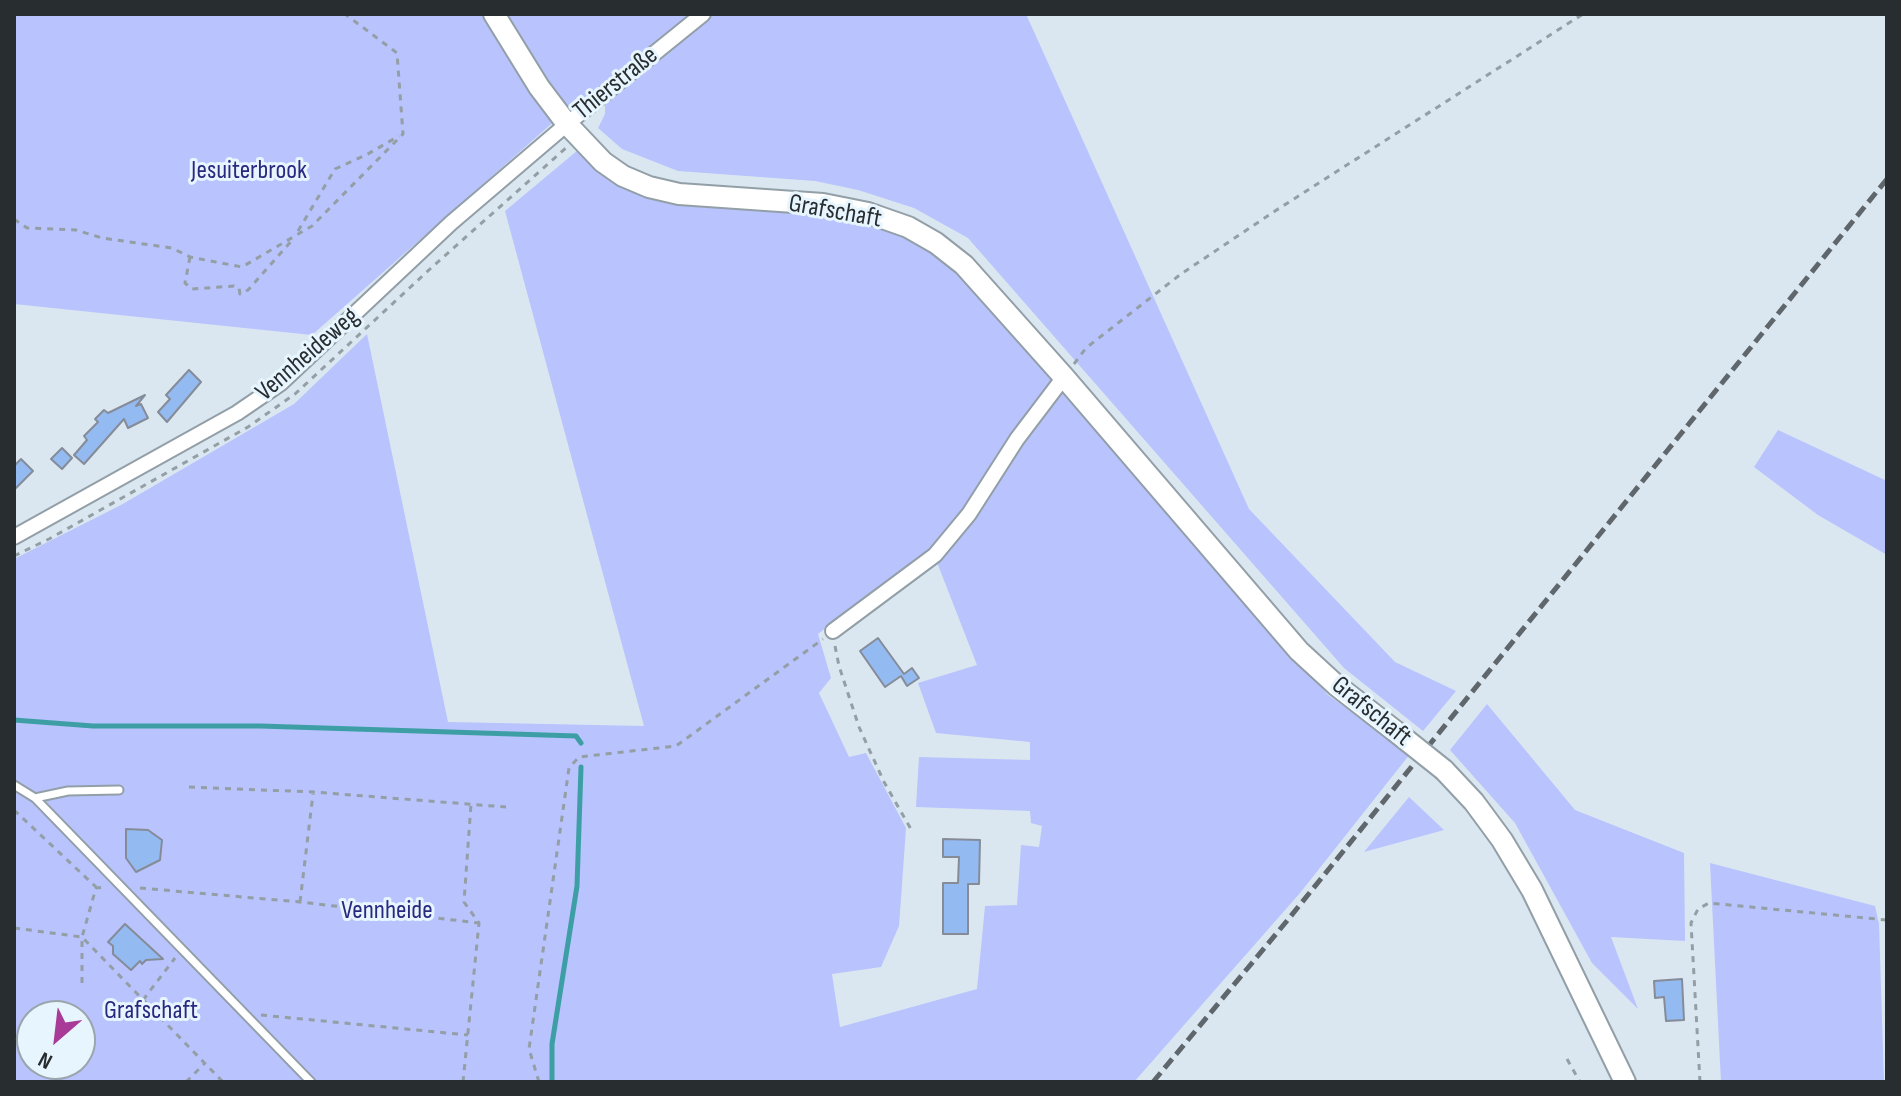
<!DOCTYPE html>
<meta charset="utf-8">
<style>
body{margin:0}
#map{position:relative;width:1901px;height:1096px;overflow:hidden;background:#dae7f1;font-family:"Sofia Sans Condensed",sans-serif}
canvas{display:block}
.frame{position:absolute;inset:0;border:16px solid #282d30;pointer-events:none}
.north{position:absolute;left:16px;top:1000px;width:80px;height:80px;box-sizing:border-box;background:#e7f5fe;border:2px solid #9ba5ac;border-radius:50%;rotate:208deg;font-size:22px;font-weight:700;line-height:32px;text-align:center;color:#282d30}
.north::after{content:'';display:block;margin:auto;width:28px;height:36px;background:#a83a98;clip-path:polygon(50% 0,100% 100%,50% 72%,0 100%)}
</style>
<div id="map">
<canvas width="1901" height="1096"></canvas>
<div class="frame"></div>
<div class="north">N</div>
</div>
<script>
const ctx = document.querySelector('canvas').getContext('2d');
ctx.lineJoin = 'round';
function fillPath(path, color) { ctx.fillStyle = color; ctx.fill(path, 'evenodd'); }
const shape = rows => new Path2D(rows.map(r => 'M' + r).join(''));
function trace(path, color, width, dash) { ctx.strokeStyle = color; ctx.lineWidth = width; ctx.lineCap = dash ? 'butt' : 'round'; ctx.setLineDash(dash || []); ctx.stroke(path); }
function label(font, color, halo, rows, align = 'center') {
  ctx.font = font + ' "Sofia Sans Condensed",sans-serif'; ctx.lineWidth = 6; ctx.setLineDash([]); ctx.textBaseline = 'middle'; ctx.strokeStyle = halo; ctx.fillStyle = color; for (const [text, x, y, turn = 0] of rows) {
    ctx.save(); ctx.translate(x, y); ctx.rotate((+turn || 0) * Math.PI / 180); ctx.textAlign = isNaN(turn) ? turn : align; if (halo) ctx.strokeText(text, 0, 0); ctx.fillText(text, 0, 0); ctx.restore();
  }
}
const green = shape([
 [14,14,695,14,550,125,312,335,14,304],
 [713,14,1026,14,1249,509,1395,662,1456,691,1423,731,1344,668,968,238,914,208,858,190,815,181,678,171,622,149,598,128,605,114,605,101],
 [578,150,614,182,865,219,906,235,957,268,1328,695,1410,754,1300,893,1134,1082,14,1082,14,559,121,505,294,404,367,334,448,722,644,726,505,211],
 [931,547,977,665,918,683,936,733,1030,742,1030,760,919,757,916,807,1030,811,1031,823,1042,826,1039,847,1021,845,1017,905,985,906,977,989,840,1027,832,974,881,967,899,926,906,828,866,753,849,757,819,693,831,678,818,634],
 [32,1016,80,1016,80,1064,32,1064],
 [1778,430,1887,481,1887,555,1818,515,1754,467],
 [1487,704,1575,810,1684,853,1685,941,1611,937,1638,1009,1592,963,1515,823,1450,750],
 [1409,797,1444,830,1364,852],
 [1710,863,1875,906,1879,924,1884,1082,1721,1082]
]);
const stream = shape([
 [14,720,93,726,260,726,576,736,581,743],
 [552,1082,552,1044,577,886,581,767]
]);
const building = shape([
 [189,370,201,382,167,422,158,412,170,399,166,395,189,370],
 [145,395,136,406,141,404,148,418,128,428,124,419,84,464,74,455,87,440,84,436,98,422,95,419,104,410,108,413,145,395],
 [62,448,72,458,62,469,51,459,62,448],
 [21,459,33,471,14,490,14,466,21,459],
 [878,638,904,674,912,668,919,678,907,686,901,676,885,687,860,651,878,638],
 [126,829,148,830,162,840,160,860,136,872,126,858,126,829],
 [943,839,980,840,979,884,968,884,968,934,943,934,943,883,958,883,959,857,943,857,943,839],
 [125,924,163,959,146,960,142,964,140,961,131,970,113,954,113,946,108,942,125,924],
 [1682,979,1684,1020,1666,1021,1664,997,1655,998,1654,981,1682,979]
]);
const path = shape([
 [14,219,27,228,76,230,102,238,172,248,190,257,242,267,312,226,403,134,397,53,345,14],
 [298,231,335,169,366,155,399,136],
 [190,257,185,283,192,289,234,286,239,288,240,294,248,290,294,238],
 [1074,364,1086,348,1181,274,1275,211,1583,14],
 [14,556,49,539,248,427,295,394,430,269,567,147],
 [835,646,839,666,859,727,884,782,912,831],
 [189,787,313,792,506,807],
 [14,810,96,887],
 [140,888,300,902,479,923],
 [300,902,313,794],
 [14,928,82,937,223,1082],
 [82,983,82,937,96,888,105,887],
 [143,1000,175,958],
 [261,1015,468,1035],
 [1567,1059,1580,1082],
 [186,1082,205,1063],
 [463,1082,479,923,464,902,471,804],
 [539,1082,529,1049,569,768,579,757,676,746,823,639],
 [1700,1082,1691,923,1698,909,1709,903,1887,920]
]);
const lane = shape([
 [14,785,35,798,311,1082],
 [35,798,68,791,119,790]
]);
const street = shape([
 [14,537,237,413,281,383,451,223,567,124,703,14],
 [833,631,935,555,969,514,1017,439,1064,377]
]);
const secondary = shape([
 [494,14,539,87,567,124,603,162,623,176,649,187,679,194,823,204,868,213,908,227,936,243,964,265,1064,377,1299,651,1336,685,1395,731],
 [1444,770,1474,802,1502,840,1532,890,1625,1082]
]);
const rail = shape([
 [1153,1082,1286,922,1887,179]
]);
const secondaryBridge = shape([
 [1395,731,1444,770]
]);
const streetNames = [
 ["Thierstraße",616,84,-39],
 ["Grafschaft",835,212,10],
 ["Vennheideweg",308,355,-41],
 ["Grafschaft",1371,712,39]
];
const parkNames = [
 ["Jesuiterbrook",249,171],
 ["Vennheide",387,911],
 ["Grafschaft",151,1011]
];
fillPath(green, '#b9c3fd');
trace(stream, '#3d9fa5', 5);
fillPath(building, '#94baf2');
trace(building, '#858c98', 2);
trace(lane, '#929fa7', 11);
trace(street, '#929fa7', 18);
trace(secondary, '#929fa7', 24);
trace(path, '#949ea5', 3, [6, 6]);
trace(lane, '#fff', 7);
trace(street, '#fff', 14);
trace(secondary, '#fff', 20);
trace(rail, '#60676c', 5, [12, 6]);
trace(secondaryBridge, '#929fa7', 24, []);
trace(secondaryBridge, '#fff', 20);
label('26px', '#282d30', '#e7f5fe', streetNames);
label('26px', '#2a287f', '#e7f5fe', parkNames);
</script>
